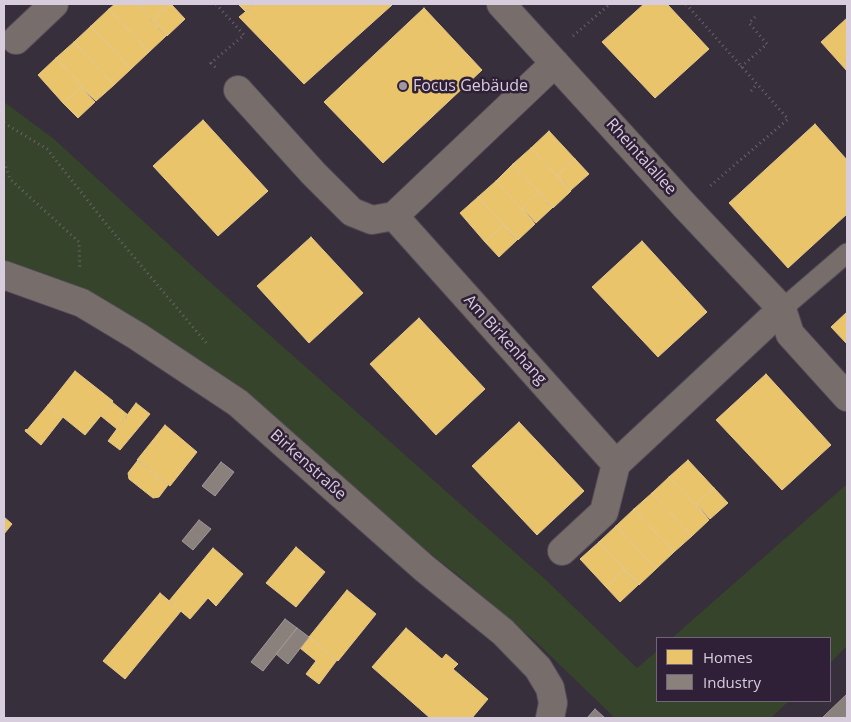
<!DOCTYPE html>
<meta charset="utf-8">
<style>
body{margin:0}
#map{position:relative;width:851px;height:722px;overflow:hidden;background:#372f3b;font-family:"Open Sans",sans-serif}
canvas{display:block}
.frame{position:absolute;inset:0;border:5px solid #d7cddd;pointer-events:none}
.legend{position:absolute;left:656px;top:637px;width:175px;height:65px;box-sizing:border-box;background:#2f1f37;border:1px solid #726579;margin:0;padding:6px 9px;list-style:none;font-size:15px;color:#d7cddd}
.legend li{display:flex;align-items:center;gap:10px;height:25px}
.legend b{width:25px;border:1px solid #726579}
</style>
<div id="map">
<canvas width="851" height="722"></canvas>
<div class="frame"></div>
<ul class="legend">
<li><b style="height:14px;background:#e9c46a"></b>Homes</li>
<li><b style="height:14px;background:#8a817c"></b>Industry</li>
</ul>
</div>
<script>
const ctx = document.querySelector('canvas').getContext('2d');
ctx.lineJoin = 'round';
function fillPath(path, color) { ctx.fillStyle = color; ctx.fill(path, 'evenodd'); }
const shape = rows => new Path2D(rows.map(r => 'M' + r).join(''));
function trace(path, color, width, dash) { ctx.strokeStyle = color; ctx.lineWidth = width; ctx.lineCap = dash ? 'butt' : 'round'; ctx.setLineDash(dash || []); ctx.stroke(path); }
function label(font, color, halo, rows, align = 'center') {
  ctx.font = font + ' "Open Sans",sans-serif'; ctx.lineWidth = 5; ctx.setLineDash([]); ctx.textBaseline = 'middle'; ctx.strokeStyle = halo; ctx.fillStyle = color; for (const [text, x, y, turn = 0] of rows) {
    ctx.save(); ctx.translate(x, y); ctx.rotate((+turn || 0) * Math.PI / 180); ctx.textAlign = isNaN(turn) ? turn : align; if (halo) ctx.strokeText(text, 0, 0); ctx.fillText(text, 0, 0); ctx.restore();
  }
}
const green = shape([
 [4,102,54,139,202,275,545,579,637,668,657,651,657,701,789,701,771,718,615,718,535,641,459,576,238,403,4,275],
 [847,484,847,646,830,663,830,638,672,638]
]);
const homes = shape([
 [115,4,137,4,166,36,149,52,109,9,115,4],
 [137,4,171,4,153,20,167,36,137,4],
 [171,4,185,19,167,36,153,20,171,4],
 [238,4,255,4,246,12,238,4],
 [255,4,391,4,392,5,304,84,239,17,255,4],
 [644,4,667,4,709,49,655,98,602,42,644,4],
 [424,8,482,70,383,163,324,102,424,8],
 [109,9,149,52,131,69,91,26,109,9],
 [847,18,847,71,821,42,847,18],
 [91,26,131,69,114,85,74,42,91,26],
 [74,42,114,85,96,101,56,58,74,42],
 [56,58,96,101,81,87,63,103,38,75,56,58],
 [81,87,95,102,78,118,63,103,81,87],
 [203,120,268,191,218,236,153,166,203,120],
 [815,124,847,160,847,214,788,268,729,203,815,124],
 [549,131,575,159,557,175,571,191,531,148,549,131],
 [531,148,571,191,553,208,513,164,531,148],
 [575,159,589,174,571,190,557,175,575,159],
 [513,164,553,208,538,192,522,208,535,224,496,181,513,164],
 [496,181,535,224,518,240,478,197,496,181],
 [538,192,552,208,536,223,522,208,538,192],
 [478,197,518,240,503,225,485,242,460,213,478,197],
 [503,225,517,240,499,257,485,242,503,225],
 [311,237,363,293,309,343,257,286,311,237],
 [642,241,707,312,658,357,592,287,642,241],
 [847,312,847,344,831,327,847,312],
 [419,318,485,389,436,435,370,364,419,318],
 [75,371,113,401,85,435,48,405,75,371],
 [766,374,831,445,782,490,716,420,766,374],
 [112,402,128,415,117,429,101,416,112,402],
 [136,403,150,414,120,450,108,441,136,403],
 [48,405,63,417,41,445,25,431,26,429,27,430,48,405],
 [519,422,584,491,537,535,472,466,519,422],
 [165,425,197,452,170,486,137,460,165,425],
 [138,460,168,485,159,497,153,498,129,479,128,473,138,460],
 [688,460,714,488,696,504,709,520,669,477,688,460],
 [669,477,709,520,692,536,652,493,669,477],
 [714,488,728,503,710,519,696,504,714,488],
 [652,493,692,536,674,552,634,509,652,493],
 [634,509,674,552,656,569,616,526,634,509],
 [4,517,12,524,4,534,4,517],
 [616,526,656,569,639,585,599,542,616,526],
 [599,542,639,585,624,570,606,587,580,559,599,542],
 [296,547,325,572,296,607,266,583,296,547],
 [213,548,243,574,216,606,208,598,190,619,169,601,213,548],
 [624,570,638,585,620,602,606,587,624,570],
 [347,590,376,614,338,661,309,637,347,590],
 [160,593,181,611,125,679,103,661,160,593],
 [406,628,442,659,446,654,458,664,453,669,488,699,472,718,430,718,372,667,406,628],
 [309,637,337,660,319,684,306,674,316,661,300,648,309,637]
]);
const industry = shape([
 [221,462,234,472,215,496,202,486,221,462],
 [199,520,211,529,193,550,182,541,199,520],
 [285,619,297,628,263,671,251,662,285,619],
 [297,628,309,637,288,664,276,654,297,628],
 [847,694,847,718,822,718,847,694],
 [595,709,605,718,587,718,595,709]
]);
const path = shape([
 [216,4,244,35,211,63,218,70],
 [686,4,788,119,709,187],
 [573,36,610,4],
 [741,67,767,44,749,23,755,17],
 [751,91,756,85],
 [4,123,47,149,107,225,208,345],
 [4,162,10,179,79,242,80,270]
]);
const lane = shape([
 [782,309,847,253]
]);
const street = shape([
 [501,4,685,206,782,309,790,334,847,397],
 [16,40,54,4],
 [555,63,394,216,616,464,782,309],
 [238,90,313,173,352,212,372,220,394,216],
 [4,275,82,303,137,336,238,403,424,568,503,632,538,668,550,688,553,703,550,718],
 [562,551,604,512,616,464]
]);
const markers = [
 [403,86,5,"#9f96a4"]
];
const poiNames = [
 ["Focus Gebäude",413,86]
];
const streetNames = [
 ["Rheintalallee",641,157,48],
 ["Am Birkenhang",505,340,48],
 ["Birkenstraße",308,465,42]
];
fillPath(green, '#36442b');
fillPath(homes, '#e9c46a');
trace(homes, '#e4c78c', 1);
fillPath(industry, '#8a817c');
trace(industry, '#a19899', 1);
trace(lane, '#534c57', 21);
trace(street, '#534c57', 30);
trace(path, '#6d6569', 3, [1, 4]);
trace(lane, '#776e6b', 19);
trace(street, '#776e6b', 28);
for (const [x, y, r, color] of markers) { const dot = new Path2D(); dot.arc(x, y, r, 0, 2 * Math.PI); ctx.fillStyle = color; ctx.fill(dot); trace(dot, '#2f1f37', 2); }
label('16px', '#d7cddd', '#2f1f37', poiNames, 'left');
label('16px', '#d7cddd', '#2f1f37', streetNames);
</script>
